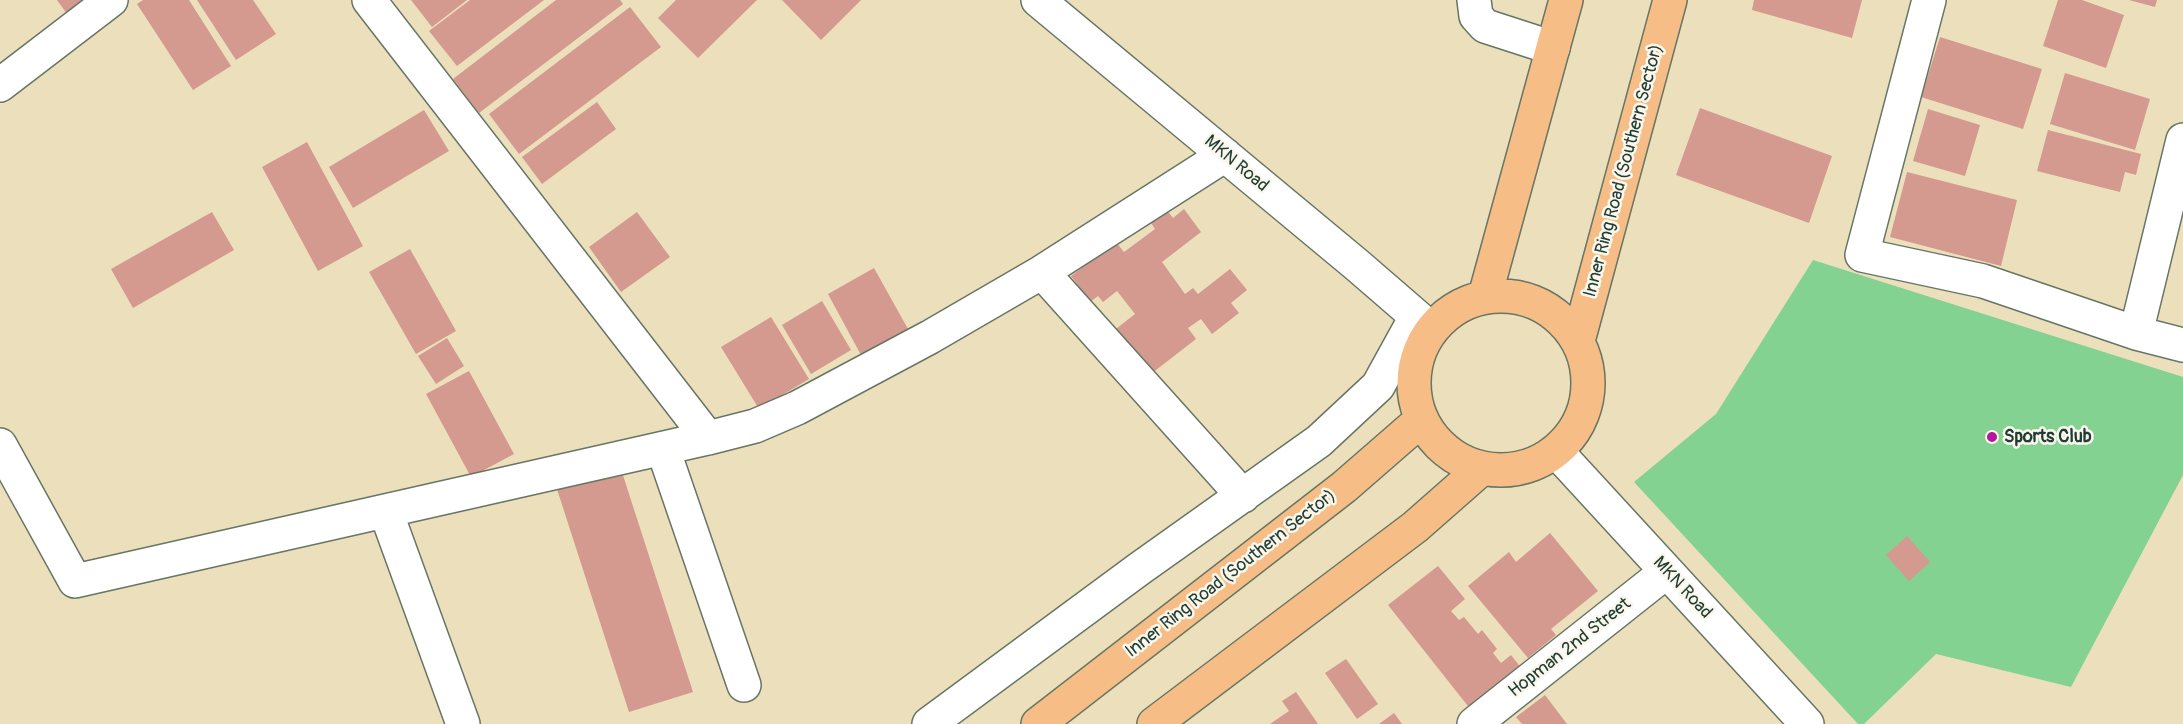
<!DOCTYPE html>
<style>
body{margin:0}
canvas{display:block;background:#ecdfbc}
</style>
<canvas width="2183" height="724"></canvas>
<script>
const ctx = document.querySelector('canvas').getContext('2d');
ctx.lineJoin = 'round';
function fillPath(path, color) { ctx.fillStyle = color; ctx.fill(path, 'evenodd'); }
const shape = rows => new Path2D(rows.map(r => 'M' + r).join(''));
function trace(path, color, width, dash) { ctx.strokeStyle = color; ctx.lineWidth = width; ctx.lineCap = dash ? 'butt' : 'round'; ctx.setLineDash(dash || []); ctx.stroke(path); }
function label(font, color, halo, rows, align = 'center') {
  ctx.font = font + ' Pangolin,sans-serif'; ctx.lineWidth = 5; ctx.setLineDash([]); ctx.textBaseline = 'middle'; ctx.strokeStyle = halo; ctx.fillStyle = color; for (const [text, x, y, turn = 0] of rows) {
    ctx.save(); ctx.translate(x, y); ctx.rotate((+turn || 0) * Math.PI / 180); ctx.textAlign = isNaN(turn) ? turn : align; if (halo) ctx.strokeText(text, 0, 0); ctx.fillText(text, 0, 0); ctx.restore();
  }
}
const green = shape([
 [1813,260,2183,377,2183,475,2071,687,1936,654,1864,724,1858,724,1634,482,1716,414]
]);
const building = shape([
 [57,0,97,0,70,18],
 [143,0,189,0,231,66,193,90,137,4],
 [197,0,253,0,276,34,236,60],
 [411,0,467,0,432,27],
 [470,0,544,0,457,66,429,31],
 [556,0,620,0,623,4,479,113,453,79],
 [676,0,757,0,698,58,658,18],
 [782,0,861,0,821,40],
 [1754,0,1862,0,1852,38,1752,10],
 [2058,0,2082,0,2124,15,2106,68,2043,46],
 [2129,0,2157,0,2155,7],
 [630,7,661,47,519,154,489,114],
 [1940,37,2042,69,2023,129,1921,97],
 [2065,73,2150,99,2135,150,2050,124],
 [597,102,616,129,542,184,522,157],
 [1700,108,1832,156,1809,223,1676,175],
 [1928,109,1980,125,1965,176,1913,161],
 [424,110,449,151,353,208,329,167],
 [2048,130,2141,154,2136,175,2125,172,2120,192,2037,171],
 [307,142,363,246,318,271,262,167],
 [1907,172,2017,200,2001,266,1890,237],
 [1165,208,1173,218,1184,209,1201,232,1162,262,1185,294,1193,288,1198,294,1230,269,1247,290,1231,303,1239,313,1212,334,1201,319,1188,328,1196,339,1147,377,1112,332,1135,314,1117,291,1103,302,1098,296,1090,302,1071,276,1116,242,1124,252,1155,229,1149,220],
 [212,212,234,250,133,308,111,269],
 [637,212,670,257,621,292,589,247],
 [410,249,456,331,416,354,369,272],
 [874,268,908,329,861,355,828,294],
 [822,301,851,350,811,374,782,325],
 [771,317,809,379,759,409,721,347],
 [447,338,464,366,436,384,418,356],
 [469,371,514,454,471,477,426,394],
 [619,463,693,692,629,712,555,483],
 [1550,533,1598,591,1551,629,1556,635,1528,658,1468,586,1509,552,1516,562],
 [1907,536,1930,562,1909,581,1886,555],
 [1438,566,1465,599,1451,611,1459,620,1464,617,1478,634,1482,630,1497,649,1493,653,1501,663,1511,655,1526,674,1475,715,1388,605],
 [1346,659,1378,704,1357,719,1325,673],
 [1296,692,1318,724,1270,724,1289,711,1282,701],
 [1545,695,1567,724,1522,724,1516,717],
 [1394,713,1402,724,1379,724]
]);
const minor = shape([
 [369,0,708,438],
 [1038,0,1357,265,1431,329],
 [1474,0,1476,16,1485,26,1553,48],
 [1929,0,1862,255,1983,281,2136,333,2183,345],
 [0,85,111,0],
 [1042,272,1243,496],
 [2136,333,2183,140],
 [0,445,75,581,708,438,755,426,797,408,930,337,1042,272,1225,155],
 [663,449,744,685],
 [1557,452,1807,724],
 [386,512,463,724],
 [929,724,1139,569,1319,441,1378,386,1416,317],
 [1474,724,1666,572]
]);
const major = shape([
 [1485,296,1566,0],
 '1414 383a87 87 0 1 1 174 0a87 87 0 1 1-174 0Z',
 [1578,341,1670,0],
 [1038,724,1344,487,1421,420],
 [1154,724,1415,527,1481,469]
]);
const markers = [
 [1992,437,6,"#b5179e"]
];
const streetNames = [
 ["MKN Road",1236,164,40],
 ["Inner Ring Road (Southern Sector)",1624,171,-75],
 ["Inner Ring Road (Southern Sector)",1231,574,-38],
 ["MKN Road",1682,588,47],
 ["Hopman 2nd Street",1570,648,-38]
];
const poiNames = [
 ["Sports Club",2004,437]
];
fillPath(green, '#83d292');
fillPath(building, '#d4998f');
trace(minor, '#677664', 36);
trace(major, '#677664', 36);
trace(minor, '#fff', 33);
trace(major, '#f6be86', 33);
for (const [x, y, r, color] of markers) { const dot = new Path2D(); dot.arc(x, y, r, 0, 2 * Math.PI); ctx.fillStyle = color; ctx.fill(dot); trace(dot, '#fbf7ec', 2); }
label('18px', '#1f3d34', '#fbf7ec', streetNames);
label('bold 18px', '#1f3d34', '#fbf7ec', poiNames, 'left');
</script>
